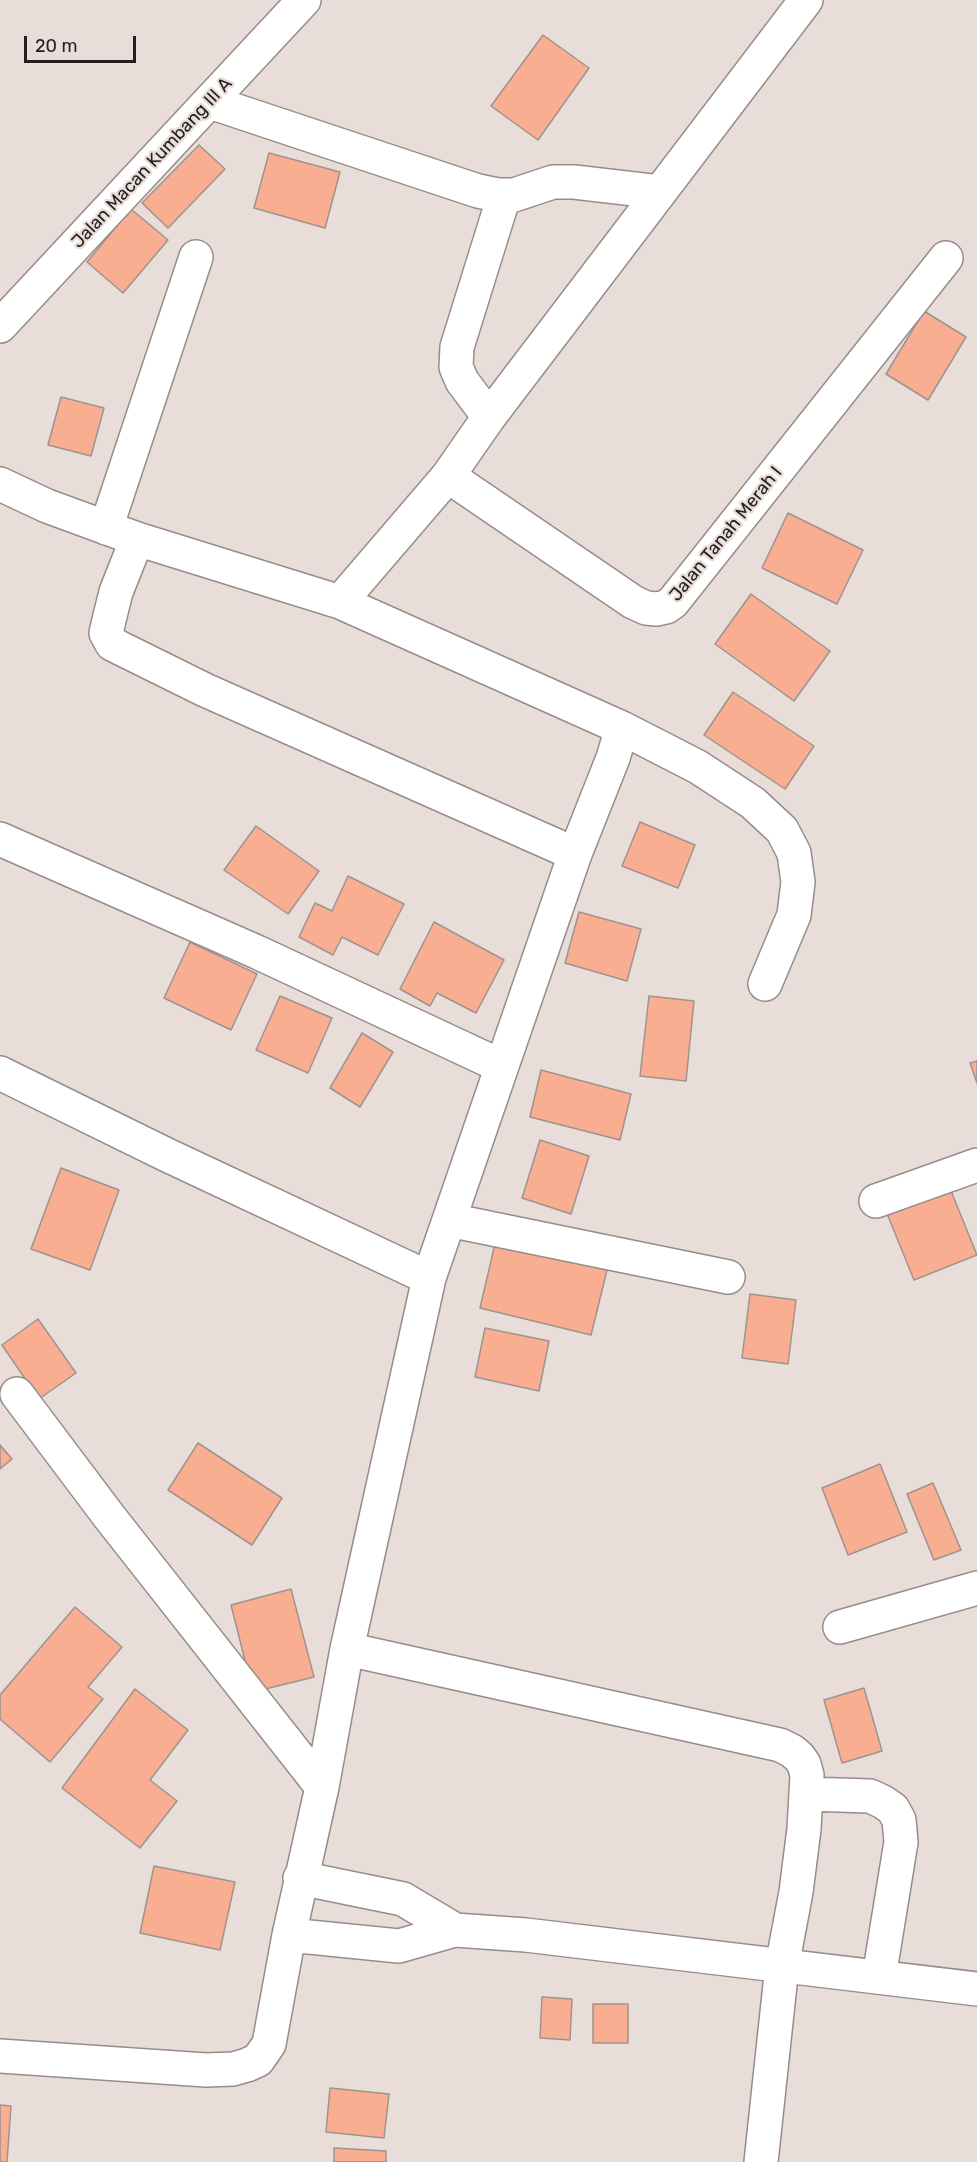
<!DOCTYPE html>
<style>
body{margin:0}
#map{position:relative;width:977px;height:2162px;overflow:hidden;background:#e8ddd8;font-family:Rubik,sans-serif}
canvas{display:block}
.scale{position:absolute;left:24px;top:36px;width:112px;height:27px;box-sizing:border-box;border:3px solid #24201f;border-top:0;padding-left:8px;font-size:18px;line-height:21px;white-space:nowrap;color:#24201f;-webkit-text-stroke:4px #e8ddd8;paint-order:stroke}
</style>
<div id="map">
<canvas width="977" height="2162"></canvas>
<div class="scale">20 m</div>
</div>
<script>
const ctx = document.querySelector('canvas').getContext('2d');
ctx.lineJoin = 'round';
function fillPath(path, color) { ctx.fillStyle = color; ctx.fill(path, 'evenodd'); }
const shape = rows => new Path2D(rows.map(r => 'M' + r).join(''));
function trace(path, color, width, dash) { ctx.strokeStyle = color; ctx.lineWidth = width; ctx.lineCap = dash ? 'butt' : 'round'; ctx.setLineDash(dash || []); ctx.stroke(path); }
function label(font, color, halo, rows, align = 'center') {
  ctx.font = font + ' Rubik,sans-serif'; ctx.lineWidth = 4.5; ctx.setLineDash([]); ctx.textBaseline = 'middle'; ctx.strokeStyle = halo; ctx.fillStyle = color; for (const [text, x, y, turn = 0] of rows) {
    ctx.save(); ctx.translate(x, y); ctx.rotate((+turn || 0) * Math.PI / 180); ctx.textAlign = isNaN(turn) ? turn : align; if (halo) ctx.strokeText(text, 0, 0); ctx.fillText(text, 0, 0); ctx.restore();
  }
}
const building = shape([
 [543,35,589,68,538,140,491,106,543,35],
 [199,145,225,169,168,228,142,203,199,145],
 [269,153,340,172,325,228,254,208,269,153],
 [131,209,168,240,123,293,87,262,131,209],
 [924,311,966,337,928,400,886,374,924,311],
 [61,397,104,408,91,456,48,445,61,397],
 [788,513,863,550,837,604,762,568,788,513],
 [751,594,830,651,794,701,715,644,751,594],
 [733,692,814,746,785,789,704,735,733,692],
 [640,822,695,845,678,888,622,866,640,822],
 [256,826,319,871,288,914,224,870,256,826],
 [348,876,404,904,378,955,342,937,333,955,299,937,315,903,332,911,348,876],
 [579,912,641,929,627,981,565,963,579,912],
 [434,922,504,960,476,1013,437,993,430,1006,400,989,434,922],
 [190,942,257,974,231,1030,164,998,190,942],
 [280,996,332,1018,308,1073,256,1050,280,996],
 [649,996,694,1001,686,1081,640,1076,649,996],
 [362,1033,393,1052,360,1107,330,1088,362,1033],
 [977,1061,977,1083,970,1063,977,1061],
 [541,1070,631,1094,620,1140,530,1117,541,1070],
 [540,1140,589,1156,571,1214,522,1198,540,1140],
 [61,1168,119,1190,90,1270,31,1249,61,1168],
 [949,1186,977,1255,914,1280,886,1211,949,1186],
 [497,1235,609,1262,591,1335,480,1308,497,1235],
 [750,1294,796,1300,788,1364,742,1358,750,1294],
 [38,1319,76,1373,39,1399,2,1345,38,1319],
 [485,1328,549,1341,539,1391,475,1377,485,1328],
 [198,1443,282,1498,252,1545,168,1490,198,1443],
 [0,1445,12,1459,0,1469,0,1445],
 [880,1464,907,1532,848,1555,822,1488,880,1464],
 [933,1483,961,1550,934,1560,907,1494,933,1483],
 [291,1589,314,1677,253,1692,231,1605,291,1589],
 [75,1607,122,1647,88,1687,103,1699,50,1762,0,1719,0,1695,75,1607],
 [864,1688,882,1751,842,1763,824,1700,864,1688],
 [135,1689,188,1730,150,1780,177,1801,140,1848,62,1788,135,1689],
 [154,1866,235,1882,220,1950,140,1933,154,1866],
 [542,1997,572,1999,570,2040,540,2038,542,1997],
 [593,2004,628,2004,628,2043,593,2043,593,2004],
 [330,2088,389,2094,384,2138,326,2132,330,2088],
 [0,2105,11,2106,7,2162,0,2162,0,2105],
 [334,2148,386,2151,386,2162,334,2162,334,2148]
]);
const street = shape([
 [210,102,478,191,498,195,514,195,553,182,574,182,660,192],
 [0,326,304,0],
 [489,417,462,381,456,367,457,347,504,196],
 [448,476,633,602,646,608,657,609,666,607,673,602,946,258],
 [0,484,47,506,137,539,340,602,622,728,698,767,753,803,782,830,794,853,798,882,794,915,765,984],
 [106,528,196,257],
 [137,539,116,592,110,616,106,633,112,644,205,690,575,854],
 [340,602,448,476,489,417,806,0],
 [0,839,257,952,501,1066],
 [0,1073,167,1155,429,1278],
 [876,1201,977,1165],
 [449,1220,728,1277],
 [17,1394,108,1515,322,1787],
 [840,1627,977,1588],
 [347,1649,780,1745,792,1751,799,1757,804,1764,807,1775,804,1829,796,1892,782,1966,761,2162],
 [807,1794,870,1796,883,1802,893,1809,899,1820,901,1842,879,1977],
 [300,1878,403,1899,455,1930],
 [289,1935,399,1946,455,1930,526,1935,977,1989],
 [0,2056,206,2070,233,2069,247,2065,258,2060,269,2044,289,1935,322,1787,347,1649,429,1278,575,854,613,758,622,728]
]);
const streetNames = [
 ["Jalan Macan Kumbang III A",152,163,-47],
 ["Jalan Tanah Merah I",726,534,-51]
];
fillPath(building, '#f9ae91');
trace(building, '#9e938f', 1.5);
trace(street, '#978c89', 36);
trace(street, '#fff', 33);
label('18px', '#24201f', '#e8ddd8', streetNames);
</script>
